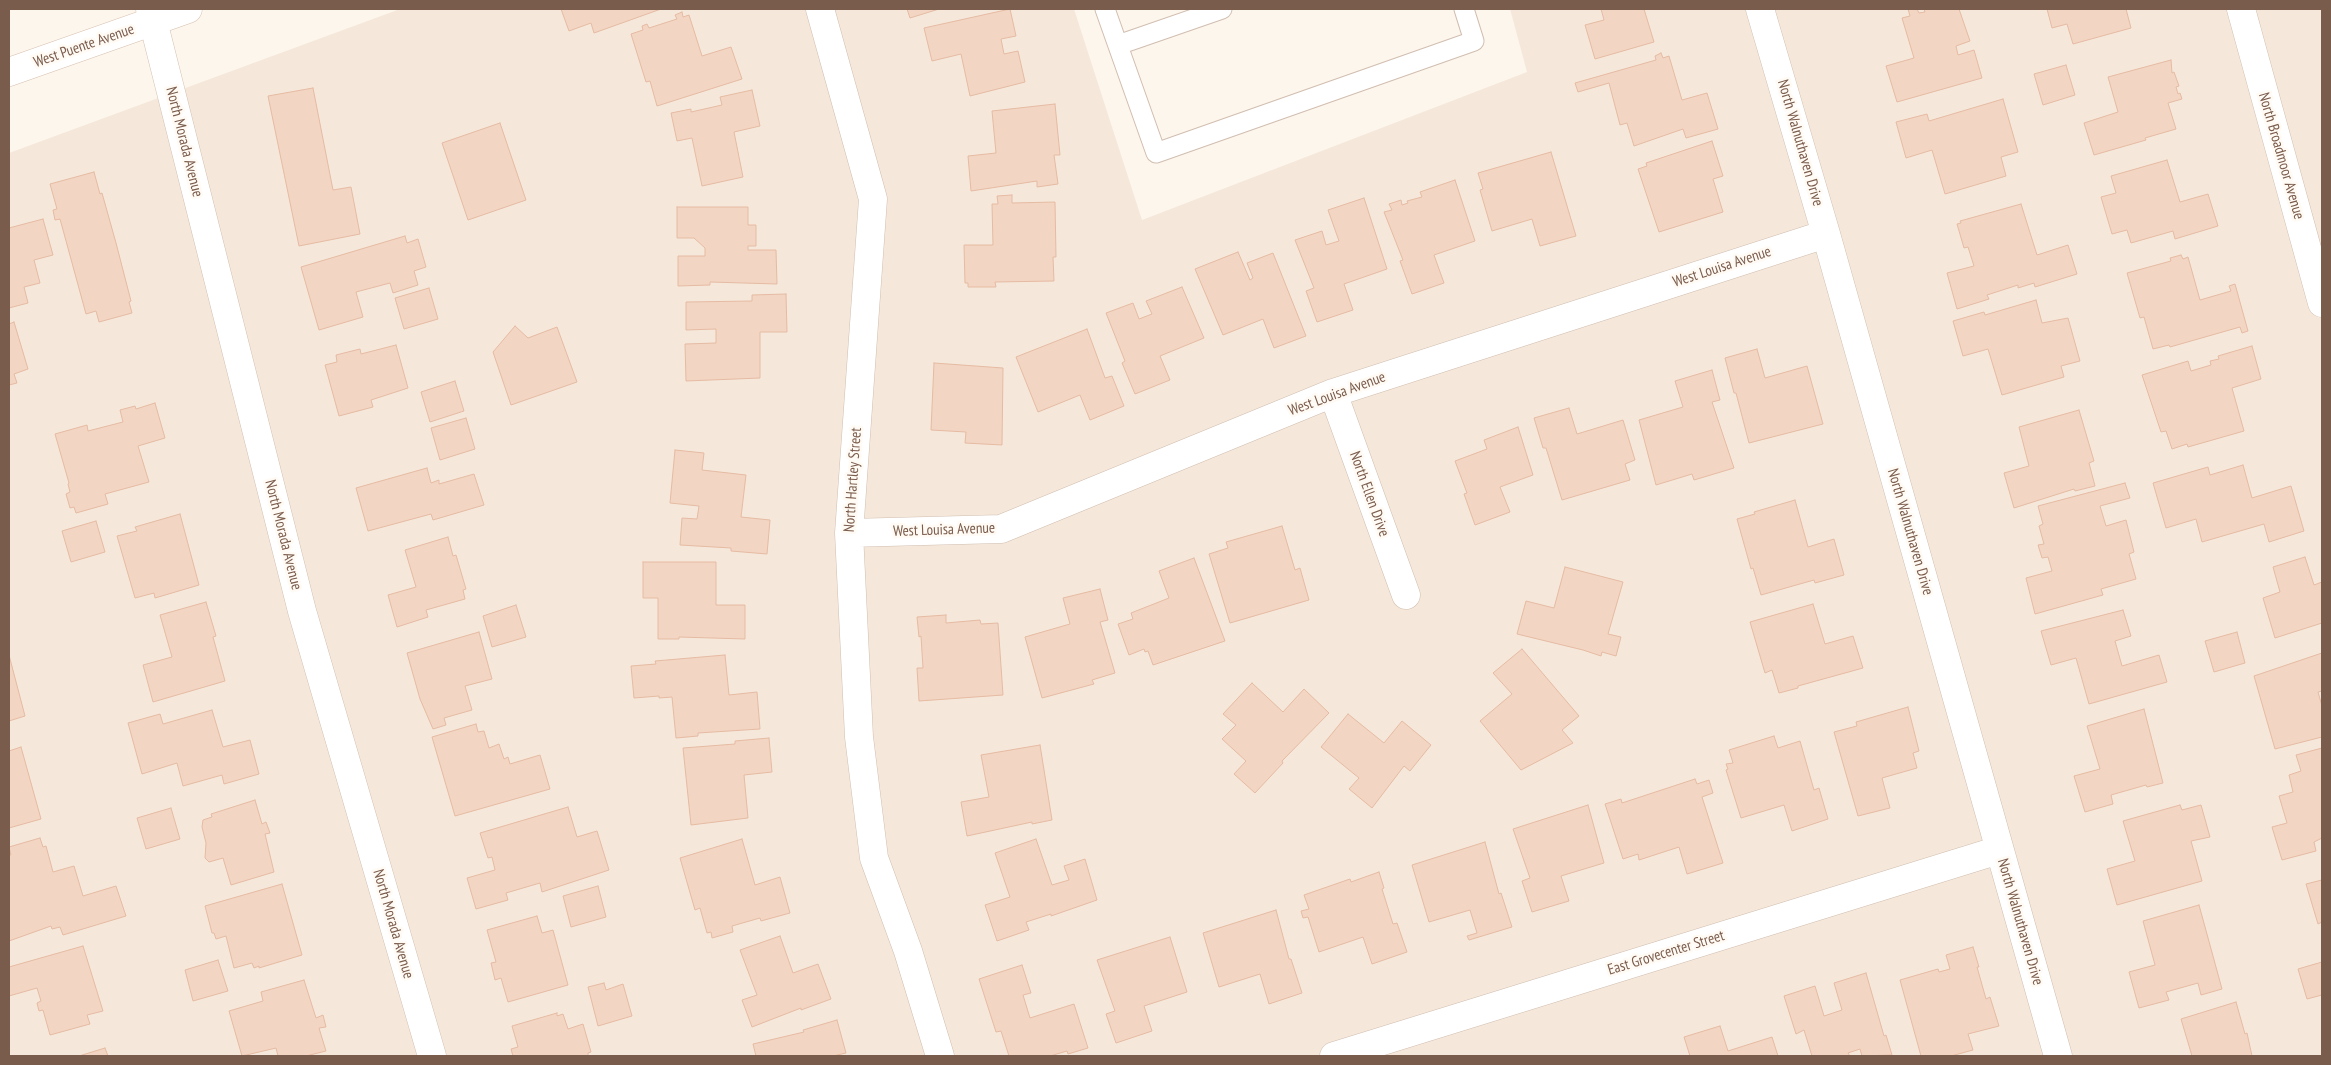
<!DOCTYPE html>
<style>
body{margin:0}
#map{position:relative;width:2331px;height:1065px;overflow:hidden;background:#fdf6ec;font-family:"PT Sans Narrow",sans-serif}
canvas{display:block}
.frame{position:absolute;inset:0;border:10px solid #7a5c4d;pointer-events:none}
</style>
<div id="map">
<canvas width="2331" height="1065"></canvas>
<div class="frame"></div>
</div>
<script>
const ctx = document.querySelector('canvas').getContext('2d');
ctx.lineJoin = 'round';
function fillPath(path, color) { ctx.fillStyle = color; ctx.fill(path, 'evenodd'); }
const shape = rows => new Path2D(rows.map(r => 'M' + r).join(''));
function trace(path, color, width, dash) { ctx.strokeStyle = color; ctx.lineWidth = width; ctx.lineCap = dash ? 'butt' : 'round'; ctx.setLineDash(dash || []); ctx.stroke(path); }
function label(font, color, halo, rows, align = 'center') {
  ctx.font = font + ' "PT Sans Narrow",sans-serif'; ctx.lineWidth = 5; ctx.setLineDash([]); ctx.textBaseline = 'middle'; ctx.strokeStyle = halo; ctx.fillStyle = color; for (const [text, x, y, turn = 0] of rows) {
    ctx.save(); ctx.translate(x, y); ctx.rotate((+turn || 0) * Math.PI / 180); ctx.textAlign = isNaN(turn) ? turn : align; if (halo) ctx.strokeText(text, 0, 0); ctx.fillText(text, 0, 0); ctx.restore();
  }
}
const residential = shape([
 [400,9,1074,9,1142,220,1527,72,1510,9,2322,9,2322,1056,9,1056,9,153]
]);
const building = shape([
 [561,9,661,9,594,33,591,23,569,31,561,9],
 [907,9,939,9,910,18,907,9],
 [1010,9,1016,36,1001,39,1004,54,1018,51,1025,82,970,96,961,54,932,61,924,28,1010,9],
 [1601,9,1644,9,1654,42,1595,59,1585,25,1604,20,1601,9],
 [1908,9,1917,9,1919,13,1925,12,1924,9,1959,9,1970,41,1956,46,1958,55,1974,50,1982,78,1897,102,1886,66,1914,58,1902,18,1910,16,1908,9],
 [2047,9,2126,9,2131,28,2073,44,2067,24,2052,28,2047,9],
 [682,12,683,17,689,15,702,56,731,47,742,79,657,106,650,81,646,82,631,34,643,30,642,26,647,24,649,28,677,19,675,15,682,12],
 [1661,53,1663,58,1669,56,1682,100,1707,93,1718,129,1686,138,1683,129,1634,146,1627,123,1620,125,1609,83,1578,92,1575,83,1656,60,1655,56,1661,53],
 [2171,60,2172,73,2174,72,2179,86,2176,87,2178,94,2180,93,2182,99,2168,103,2176,129,2145,138,2146,140,2094,155,2084,123,2118,112,2108,77,2171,60],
 [2066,65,2075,95,2043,105,2034,74,2066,65],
 [313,88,333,190,351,187,360,234,299,246,268,96,313,88],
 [752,90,760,126,734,132,743,177,702,186,692,138,677,141,671,113,691,109,691,112,722,105,720,97,752,90],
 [2003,99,2018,152,2001,157,2006,176,1945,194,1932,150,1906,158,1896,122,1927,114,1929,121,2003,99],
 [1055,104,1060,155,1054,155,1058,184,1037,187,1037,181,971,191,968,156,996,153,992,111,1055,104],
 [500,123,526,200,468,220,442,143,500,123],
 [1712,141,1723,176,1713,179,1723,212,1659,232,1638,169,1647,166,1646,163,1712,141],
 [1551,152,1576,236,1540,246,1532,219,1492,231,1480,190,1483,189,1478,173,1551,152],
 [2167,160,2180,202,2208,194,2218,226,2175,239,2173,231,2131,243,2127,230,2112,234,2101,197,2116,193,2111,176,2167,160],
 [94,172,100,194,102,193,116,243,131,301,129,302,132,313,99,322,96,311,86,314,60,219,55,220,53,210,57,209,50,184,94,172],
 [1455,180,1475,241,1434,255,1444,283,1412,294,1400,261,1403,260,1384,212,1392,210,1389,204,1401,200,1402,205,1408,203,1407,201,1422,197,1420,192,1455,180],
 [1012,195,1012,203,1055,202,1056,257,1053,257,1054,281,995,282,996,287,968,287,968,283,965,283,964,245,993,245,992,204,998,204,997,196,1012,195],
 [1364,198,1387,269,1344,284,1353,310,1317,322,1306,291,1314,288,1295,240,1322,231,1326,245,1339,241,1328,210,1364,198],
 [2021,204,2037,255,2068,245,2077,274,2035,287,2034,283,2018,288,2018,285,1987,295,1989,299,1957,309,1947,273,1974,266,1968,247,1964,248,1957,224,1961,223,1960,221,2021,204],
 [677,207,748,207,748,225,756,225,756,246,748,246,748,250,776,250,777,284,710,282,710,285,678,286,678,256,705,256,705,248,694,238,677,238,677,207],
 [43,219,53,255,34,260,40,283,24,287,28,303,9,308,9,228,43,219],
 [405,236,407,243,418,239,426,267,414,271,418,285,393,293,390,283,356,292,363,317,319,330,301,267,405,236],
 [1238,252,1250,280,1253,278,1247,263,1273,253,1306,336,1274,348,1263,319,1223,335,1195,269,1238,252],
 [2181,255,2183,259,2188,257,2200,300,2231,291,2229,286,2235,284,2248,331,2242,333,2240,327,2170,347,2169,345,2153,349,2144,317,2140,318,2127,273,2171,261,2170,258,2181,255],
 [1182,287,1204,338,1160,356,1170,380,1135,394,1122,363,1125,361,1106,313,1133,303,1139,319,1152,314,1146,301,1182,287],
 [429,288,438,319,404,329,395,298,429,288],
 [786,294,787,332,760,332,760,378,686,381,685,344,716,343,716,329,686,330,686,302,752,301,752,295,786,294],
 [2036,300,2042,323,2068,318,2080,361,2061,366,2064,377,2002,395,1988,349,1963,356,1953,321,1984,312,1985,315,2036,300],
 [14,322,28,369,14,374,17,383,9,385,9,324,14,322],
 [515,326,528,338,557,327,577,382,511,405,493,352,515,326],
 [1087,329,1105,378,1112,376,1124,406,1090,420,1080,395,1038,412,1016,357,1087,329],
 [396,345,408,388,371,400,373,407,339,416,325,365,337,362,336,355,360,349,361,354,396,345],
 [2252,346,2261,379,2232,388,2244,431,2188,447,2187,444,2172,449,2166,431,2161,432,2142,375,2188,361,2191,371,2211,365,2210,361,2219,359,2218,356,2252,346],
 [1757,349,1765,378,1807,366,1823,424,1749,443,1736,393,1734,393,1725,358,1757,349],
 [934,363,1003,368,1002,445,965,443,966,432,931,430,934,363],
 [1712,370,1720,400,1712,402,1734,468,1694,480,1692,474,1656,485,1639,420,1683,407,1675,381,1712,370],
 [455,381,464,411,430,422,421,392,455,381],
 [155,403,165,438,138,446,149,482,105,494,108,504,76,513,74,507,70,508,66,494,70,492,68,484,69,483,55,434,87,425,88,431,123,422,120,410,135,406,136,409,155,403],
 [1569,408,1577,434,1623,420,1635,460,1625,464,1630,480,1562,500,1546,448,1543,448,1534,418,1569,408],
 [2079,410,2094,461,2089,463,2095,486,2075,491,2074,489,2014,508,2004,473,2029,466,2019,427,2079,410],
 [466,418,475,449,440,460,431,428,466,418],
 [1518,427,1533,475,1500,487,1510,512,1475,525,1464,494,1467,493,1455,461,1487,449,1484,440,1518,427],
 [675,450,704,453,702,470,746,475,741,517,770,520,767,554,731,551,731,548,680,545,682,518,697,519,699,506,670,503,675,450],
 [2243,465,2252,498,2291,486,2304,531,2269,542,2264,524,2202,542,2196,519,2166,528,2153,483,2208,467,2210,475,2243,465],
 [427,468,431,483,439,480,439,484,474,474,484,505,433,520,431,514,368,531,356,488,427,468],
 [2125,483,2130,498,2100,506,2106,526,2126,520,2134,552,2129,554,2136,579,2101,589,2103,595,2035,614,2026,578,2052,571,2048,557,2042,558,2038,545,2044,544,2039,526,2043,524,2038,506,2125,483],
 [1795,500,1808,547,1834,539,1844,575,1815,583,1814,580,1761,595,1753,568,1751,569,1737,519,1755,514,1754,512,1795,500],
 [180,514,199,585,155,598,154,593,135,598,117,536,137,531,135,527,180,514],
 [96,521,105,552,71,562,62,531,96,521],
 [1282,526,1295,570,1300,568,1309,600,1230,623,1209,554,1228,548,1226,542,1282,526],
 [448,537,453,556,456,555,466,589,463,590,465,599,426,610,428,617,397,627,388,595,416,587,405,550,448,537],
 [2305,557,2314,585,2322,582,2322,623,2275,638,2263,598,2280,592,2273,567,2305,557],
 [1194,558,1225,641,1153,665,1148,651,1145,652,1144,649,1129,655,1118,624,1133,619,1131,613,1169,598,1159,571,1194,558],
 [643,562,716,562,716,605,745,605,745,639,679,637,679,639,658,639,658,598,643,598,643,562],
 [1565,567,1623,582,1608,634,1621,637,1616,656,1602,652,1601,656,1583,650,1517,634,1526,601,1554,608,1565,567],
 [1100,589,1108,620,1100,622,1115,673,1092,680,1094,684,1042,698,1025,637,1070,624,1063,598,1100,589],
 [206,602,216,636,213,637,225,681,153,702,143,665,172,657,160,615,206,602],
 [1813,604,1825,644,1853,636,1863,668,1798,686,1798,688,1779,693,1772,670,1765,673,1750,622,1813,604],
 [516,605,526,637,492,647,483,616,516,605],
 [2123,610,2131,636,2115,641,2122,666,2159,655,2167,682,2089,704,2076,658,2051,665,2041,631,2123,610],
 [946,615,946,623,980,620,981,624,998,623,1003,695,919,701,917,668,923,668,921,636,919,637,917,617,946,615],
 [479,632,492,679,465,686,472,710,444,718,446,725,433,729,420,699,407,653,479,632],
 [2237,632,2245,663,2214,672,2205,641,2237,632],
 [1522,649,1579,716,1562,730,1573,743,1521,770,1480,721,1512,694,1493,673,1522,649],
 [2322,653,2322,691,2318,692,2322,706,2322,737,2275,749,2254,676,2322,653],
 [9,655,25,716,9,721,9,655],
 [725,655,729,695,757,692,760,729,698,733,698,736,676,738,672,697,659,698,659,696,634,698,631,666,656,664,655,661,725,655],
 [1252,683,1283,712,1304,689,1329,713,1282,761,1283,763,1255,793,1234,774,1246,761,1222,739,1236,725,1223,714,1252,683],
 [1908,707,1919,751,1913,753,1917,768,1882,778,1890,808,1858,816,1834,732,1857,726,1856,722,1908,707],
 [2144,709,2163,783,2147,787,2146,785,2111,795,2113,804,2085,812,2074,776,2100,769,2087,726,2144,709],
 [212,710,223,747,250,740,259,774,224,784,222,775,183,786,177,763,142,774,128,723,160,714,163,724,212,710],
 [1348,714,1384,743,1402,721,1431,745,1410,771,1404,766,1372,808,1349,789,1359,778,1321,747,1348,714],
 [476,724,478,732,484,731,489,748,499,744,504,759,508,757,510,764,540,755,550,789,455,816,432,737,476,724],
 [1774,736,1778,748,1800,741,1814,790,1819,788,1828,819,1792,831,1784,805,1741,818,1726,770,1728,769,1726,764,1733,763,1729,750,1774,736],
 [769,738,772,772,744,775,748,818,691,825,683,748,735,744,735,741,769,738],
 [1040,745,1052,820,1032,824,1032,822,967,836,961,802,989,797,981,755,1040,745],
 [21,747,41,819,9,828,9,751,21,747],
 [2322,748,2322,838,2314,842,2316,851,2282,860,2272,827,2287,823,2279,796,2293,792,2289,775,2301,771,2296,755,2322,748],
 [1695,779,1697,784,1709,780,1713,793,1702,797,1723,863,1687,874,1679,847,1639,860,1638,854,1623,859,1605,804,1621,799,1622,803,1695,779],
 [255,800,262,824,266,822,270,833,265,834,274,872,231,885,223,858,209,862,205,858,206,843,202,827,203,820,212,817,211,814,255,800],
 [1588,805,1604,863,1561,876,1569,901,1532,912,1522,881,1530,878,1513,829,1588,805],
 [2180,805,2182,810,2201,805,2210,837,2191,841,2202,881,2117,905,2107,869,2135,861,2123,821,2180,805],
 [568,807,577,837,597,831,609,870,542,892,540,883,506,893,508,900,476,909,467,878,495,870,492,857,488,858,480,833,568,807],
 [171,808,180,839,146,849,137,818,171,808],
 [40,838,43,847,46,846,53,872,74,866,83,896,116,886,126,916,63,935,60,927,52,929,51,926,9,941,9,855,11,855,9,847,40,838],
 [742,839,755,885,780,877,790,913,761,921,760,918,732,926,733,932,712,938,711,932,707,933,700,908,695,910,680,858,742,839],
 [1036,839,1052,885,1069,880,1064,866,1085,859,1097,900,1051,916,1051,914,1026,922,1029,930,997,941,985,905,1010,897,995,853,1036,839],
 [1485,842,1499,894,1501,893,1512,927,1469,940,1467,936,1477,933,1470,910,1429,922,1412,865,1485,842],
 [1379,872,1384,888,1382,889,1393,924,1397,923,1407,952,1372,964,1363,937,1319,952,1308,917,1303,918,1301,911,1309,909,1304,895,1350,879,1351,882,1379,872],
 [2322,880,2322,922,2318,924,2306,884,2322,880],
 [282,884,302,955,259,968,259,966,254,968,252,963,234,968,226,936,216,939,214,933,212,933,205,906,282,884],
 [598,886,606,917,571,927,563,896,598,886],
 [2199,905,2222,989,2201,995,2198,983,2166,992,2169,1000,2139,1008,2129,972,2155,965,2143,921,2199,905],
 [1276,910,1289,959,1291,959,1302,993,1269,1004,1260,974,1219,987,1203,933,1276,910],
 [537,916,542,933,553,930,568,985,508,1002,501,978,495,980,491,963,496,962,487,930,537,916],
 [780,936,793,973,818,964,831,999,801,1010,801,1008,752,1027,742,1000,757,995,740,950,780,936],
 [1170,937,1187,992,1144,1006,1152,1031,1116,1043,1106,1014,1115,1011,1097,960,1170,937],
 [83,946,103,1011,87,1015,90,1024,50,1035,43,1010,39,1011,37,1003,41,1001,37,988,9,996,9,967,83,946],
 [1973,947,1979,967,1977,967,1986,999,1990,997,1999,1026,1968,1034,1973,1050,1951,1056,1921,1056,1900,980,1938,969,1939,972,1950,969,1946,955,1973,947],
 [218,960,228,991,193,1001,185,970,218,960],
 [2322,962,2322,995,2307,999,2298,969,2322,962],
 [1022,965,1031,993,1023,995,1030,1018,1074,1004,1088,1048,1068,1054,1067,1051,1050,1056,1009,1056,1001,1031,996,1032,979,979,1022,965],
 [1866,973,1884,1036,1886,1035,1892,1055,1862,1056,1860,1049,1848,1053,1850,1056,1812,1056,1804,1030,1796,1034,1784,996,1815,986,1824,1016,1842,1010,1834,983,1866,973],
 [304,980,316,1018,323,1015,326,1027,319,1028,326,1051,306,1056,278,1056,276,1048,242,1056,229,1011,263,1001,261,992,304,980],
 [604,983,606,990,623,984,632,1016,598,1026,588,987,604,983],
 [2236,1002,2245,1034,2247,1033,2252,1056,2192,1056,2181,1019,2236,1002],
 [557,1013,557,1016,563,1014,568,1029,583,1024,591,1052,588,1053,588,1056,513,1056,511,1049,518,1047,512,1026,557,1013],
 [837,1020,846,1053,833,1056,756,1056,753,1044,804,1032,803,1030,837,1020],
 [1720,1026,1728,1051,1772,1037,1778,1056,1690,1056,1684,1037,1720,1026],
 [105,1048,108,1056,79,1056,105,1048]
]);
const lane = shape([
 [1105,9,1156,153,1474,41,1464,9],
 [1118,45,1222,9]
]);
const street = shape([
 [150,9,302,611,432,1056],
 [820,9,873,199,849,533,859,737,874,858,908,951,940,1056],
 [1760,9,1826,234,2058,1056],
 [2241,9,2322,303],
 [1333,393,1406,595],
 [849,533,1001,529,1333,393,1826,234],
 [1334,1056,1999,850]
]);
const secondary = shape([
 [9,72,188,9]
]);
const streetNames = [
 ["West Puente Avenue",84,46,-19],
 ["North Morada Avenue",184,142,76],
 ["North Walnuthaven Drive",1800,143,74],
 ["North Broadmoor Avenue",2281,156,74],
 ["West Louisa Avenue",1722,267,-18],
 ["West Louisa Avenue",1337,394,-20],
 ["North Hartley Street",853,480,-86],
 ["North Ellen Drive",1369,494,70],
 ["West Louisa Avenue",944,530,-2],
 ["North Walnuthaven Drive",1910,532,74],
 ["North Morada Avenue",283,535,76],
 ["North Walnuthaven Drive",2020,922,74],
 ["North Morada Avenue",393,924,74],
 ["East Grovecenter Street",1666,953,-17]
];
fillPath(residential, '#f5e8da');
fillPath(building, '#f3d5c3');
trace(building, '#e6bba3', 1);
trace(lane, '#d1beb0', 21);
trace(street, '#d1beb0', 29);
trace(secondary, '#d6c0b0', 29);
trace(lane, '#fff', 19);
trace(street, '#fff', 28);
trace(secondary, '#fff', 28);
label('15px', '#7a5c4d', '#fffaf3', streetNames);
</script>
